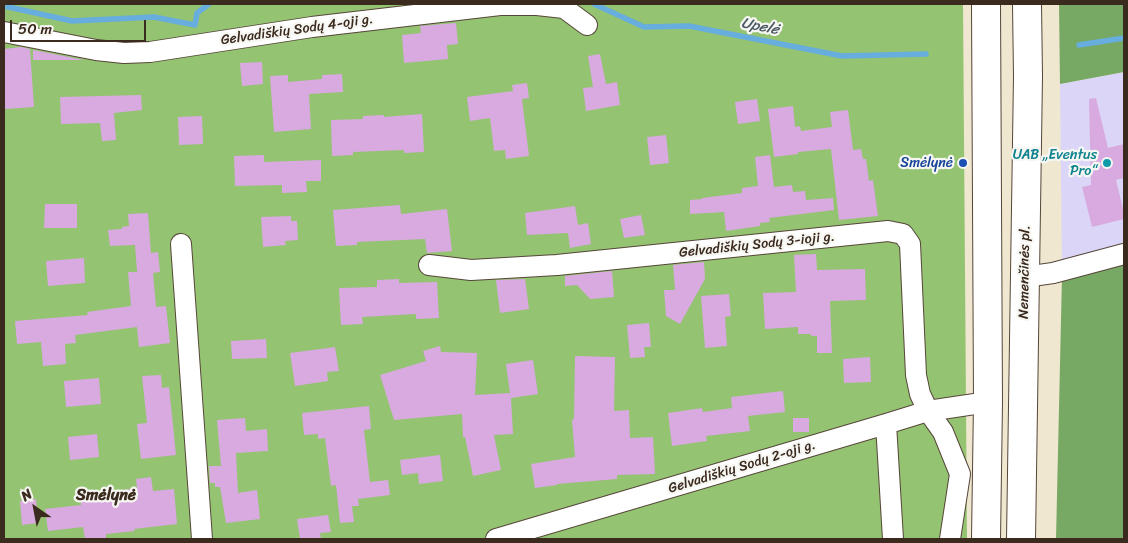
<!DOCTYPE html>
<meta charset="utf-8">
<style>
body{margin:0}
#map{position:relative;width:1128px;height:543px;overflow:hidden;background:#efe7cf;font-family:Sriracha,sans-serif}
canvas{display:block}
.frame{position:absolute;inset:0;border:5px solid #3b2a1e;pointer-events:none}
.north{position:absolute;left:10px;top:483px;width:50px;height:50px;-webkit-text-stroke:4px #f6f6f2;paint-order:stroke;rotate:327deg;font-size:14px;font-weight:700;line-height:20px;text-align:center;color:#3b2a1e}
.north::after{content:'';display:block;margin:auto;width:18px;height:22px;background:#3b2a1e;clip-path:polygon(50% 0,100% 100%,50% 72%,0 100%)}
.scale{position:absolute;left:10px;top:20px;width:136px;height:22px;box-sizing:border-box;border:2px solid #3b2a1e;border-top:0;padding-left:6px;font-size:15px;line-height:18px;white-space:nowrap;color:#3b2a1e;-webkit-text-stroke:4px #f6f6f2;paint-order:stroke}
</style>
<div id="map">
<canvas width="1128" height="543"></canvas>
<div class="frame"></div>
<div class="north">N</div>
<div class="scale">50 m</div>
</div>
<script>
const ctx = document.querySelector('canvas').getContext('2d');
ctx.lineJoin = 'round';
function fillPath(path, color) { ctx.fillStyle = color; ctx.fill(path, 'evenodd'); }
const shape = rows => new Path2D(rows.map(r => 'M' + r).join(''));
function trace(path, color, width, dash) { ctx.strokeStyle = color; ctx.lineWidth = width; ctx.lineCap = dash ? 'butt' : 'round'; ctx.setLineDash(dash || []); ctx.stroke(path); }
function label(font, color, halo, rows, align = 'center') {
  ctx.font = font + ' Sriracha,sans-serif'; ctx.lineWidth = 4.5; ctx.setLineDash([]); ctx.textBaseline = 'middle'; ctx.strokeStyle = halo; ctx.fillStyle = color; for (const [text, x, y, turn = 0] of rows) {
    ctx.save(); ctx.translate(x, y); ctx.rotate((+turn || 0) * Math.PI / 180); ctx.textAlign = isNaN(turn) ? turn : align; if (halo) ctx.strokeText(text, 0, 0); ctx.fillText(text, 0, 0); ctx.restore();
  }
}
const built = shape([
 [1124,72,1124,260,1062,276,1060,84]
]);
const green = shape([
 [4,4,963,4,967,539,4,539]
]);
const forest = shape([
 [1059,4,1124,4,1124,72,1060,84],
 [1124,260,1124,539,1056,539,1062,276]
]);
const stream = shape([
 [594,4,644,27,689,26,842,56,926,54],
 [4,6,72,21,154,17,195,25,197,13,209,4],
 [1079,45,1124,38]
]);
const building = shape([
 [456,23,458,44,447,45,448,59,404,63,402,35,421,33,420,26],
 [21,47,30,49,34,107,4,109,4,49],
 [33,50,84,60,33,60],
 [600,54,606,84,617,82,620,105,586,111,583,88,593,87,588,56],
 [262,62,263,84,242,86,240,63],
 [342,74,343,92,309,94,311,129,274,132,270,76,288,75,288,82,322,79,322,75],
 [527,83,529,98,522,99,529,156,506,159,505,150,494,151,490,118,470,121,467,97,513,91,512,85],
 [141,95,142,110,114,113,116,140,102,141,100,123,61,124,60,97],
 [1096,98,1108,148,1124,144,1124,178,1116,180,1124,213,1124,219,1092,227,1082,187,1091,185,1089,99],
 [757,99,760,121,738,124,735,102],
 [793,106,795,127,800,126,801,131,832,127,830,112,848,110,853,150,861,149,863,159,866,159,869,181,873,180,878,216,839,220,831,149,798,152,798,154,774,157,768,109],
 [422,114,424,152,404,153,404,150,353,152,353,155,332,156,331,120,363,119,363,116,384,115,384,117],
 [202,116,203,144,179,145,178,117],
 [666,135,669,163,650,165,647,137],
 [264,155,264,162,321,160,321,181,306,181,307,192,282,193,282,185,235,186,234,156],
 [770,155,774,187,792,185,793,192,805,191,806,200,833,198,834,210,769,218,770,222,760,223,760,226,726,231,724,212,690,214,690,200,702,199,702,198,742,193,742,188,758,186,755,157],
 [45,204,77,204,77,228,44,228],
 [400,205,401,214,447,209,452,251,427,253,425,239,357,242,357,245,336,246,333,210],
 [575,206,578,225,588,223,591,244,570,248,568,233,527,235,525,213],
 [148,213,151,253,158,252,160,272,153,273,156,307,166,306,170,343,139,347,137,327,75,335,76,343,65,344,66,364,43,366,41,342,17,344,15,321,88,315,87,312,131,306,128,272,137,272,135,245,110,246,108,230,122,229,122,227,129,226,128,214],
 [641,215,645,235,624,238,620,219],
 [291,216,291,221,297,221,298,240,285,241,286,245,263,247,261,217],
 [816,254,817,270,865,269,866,300,830,301,832,353,817,353,817,336,811,336,811,334,798,334,798,327,765,329,763,293,796,292,794,255],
 [84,258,85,283,48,286,46,261],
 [704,262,705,279,680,324,666,316,664,290,675,290,673,265],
 [612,271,614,297,590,299,577,285,565,286,565,276],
 [399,279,399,283,437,282,439,318,416,319,416,314,362,317,363,324,341,325,339,288,377,287,377,280],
 [525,279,529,309,500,313,496,280],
 [729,294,731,316,725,317,727,346,705,348,701,296],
 [649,323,651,347,644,347,645,357,630,358,627,325],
 [266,339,267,358,232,359,231,341],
 [440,346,441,352,477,353,475,395,510,393,506,364,533,360,538,394,511,398,513,434,494,435,501,470,473,476,465,437,463,437,462,414,394,420,380,375,426,361,423,351],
 [335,347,339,371,327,372,328,381,295,386,290,353],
 [575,356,615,357,614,411,629,410,630,438,653,437,655,474,617,475,617,479,557,484,557,485,535,488,531,464,575,457,572,420,574,419],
 [870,357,871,382,844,383,843,359],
 [161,375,162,388,169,387,176,455,141,459,137,424,147,423,142,376],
 [99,378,101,404,66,407,64,381],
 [783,391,785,412,748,416,750,431,706,436,707,441,672,446,668,413,702,408,703,412,732,408,731,397],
 [369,406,371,429,364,430,370,482,388,480,390,495,358,499,359,506,352,506,354,522,340,523,336,485,331,486,325,438,318,439,318,434,304,435,302,413],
 [245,418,246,431,267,429,268,451,236,453,238,493,257,490,260,519,226,523,220,487,215,487,215,483,210,483,209,466,221,466,217,420],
 [793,418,809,418,809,432,793,432],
 [97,434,99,457,70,460,68,437],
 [440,455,443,481,419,484,418,473,402,475,400,460],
 [151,477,153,491,174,489,177,524,134,529,135,531,106,534,106,539,85,539,83,527,48,531,45,509,81,505,80,496,137,488,136,479],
 [36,499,38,523,22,525,20,501],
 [328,515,331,532,320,533,321,539,300,539,297,519]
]);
const minor = shape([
 [4,32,96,50,124,53,150,52,312,27,500,5,537,5,564,8,587,25],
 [181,244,202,539],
 [429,265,471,270,557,265,888,231,903,234,910,244,916,375,920,394,928,411,943,432,960,474,950,539],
 [1025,277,1053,273,1124,254],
 [886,424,893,539],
 [496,539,886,424,928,411,988,402]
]);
const primary = shape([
 [986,4,988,402,986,539],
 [1021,539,1028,76,1027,4]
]);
const markers = [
 [963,163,5,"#1a4fb4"],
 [1107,163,5,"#0f9aa8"]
];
const streetNames = [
 ["Gelvadiškių Sodų 4-oji g.",297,30,-8],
 ["Gelvadiškių Sodų 3-ioji g.",757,245,-6],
 ["Nemenčinės pl.",1025,272,-89],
 ["Gelvadiškių Sodų 2-oji g.",742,467,-17]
];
const cultureNames = [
 ["UAB „Eventus",1097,155],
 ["Pro“",1097,171]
];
const transitNames = [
 ["Smėlynė",953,163]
];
const waterNames = [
 ["Upelė",760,27,11]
];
const quarterNames = [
 ["Smėlynė",106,496]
];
fillPath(built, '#dbd6f7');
fillPath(green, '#94c372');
fillPath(forest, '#77a964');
trace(stream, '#67adde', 5.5);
fillPath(building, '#d8aadf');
trace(minor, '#564639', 22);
trace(primary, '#564639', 30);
trace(minor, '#fff', 20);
trace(primary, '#fff', 28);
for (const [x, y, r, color] of markers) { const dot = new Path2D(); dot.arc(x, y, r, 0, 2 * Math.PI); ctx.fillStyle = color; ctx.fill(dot); trace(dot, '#f6f6f2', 2); }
label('14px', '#3b2a1e', '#f6f6f2', streetNames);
label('14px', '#0d838f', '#f6f6f2', cultureNames, 'right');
label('14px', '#164399', '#f6f6f2', transitNames, 'right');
label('italic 15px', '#4a5861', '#f6f6f2', waterNames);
label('bold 16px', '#3b2a1e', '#f6f6f2', quarterNames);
</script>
